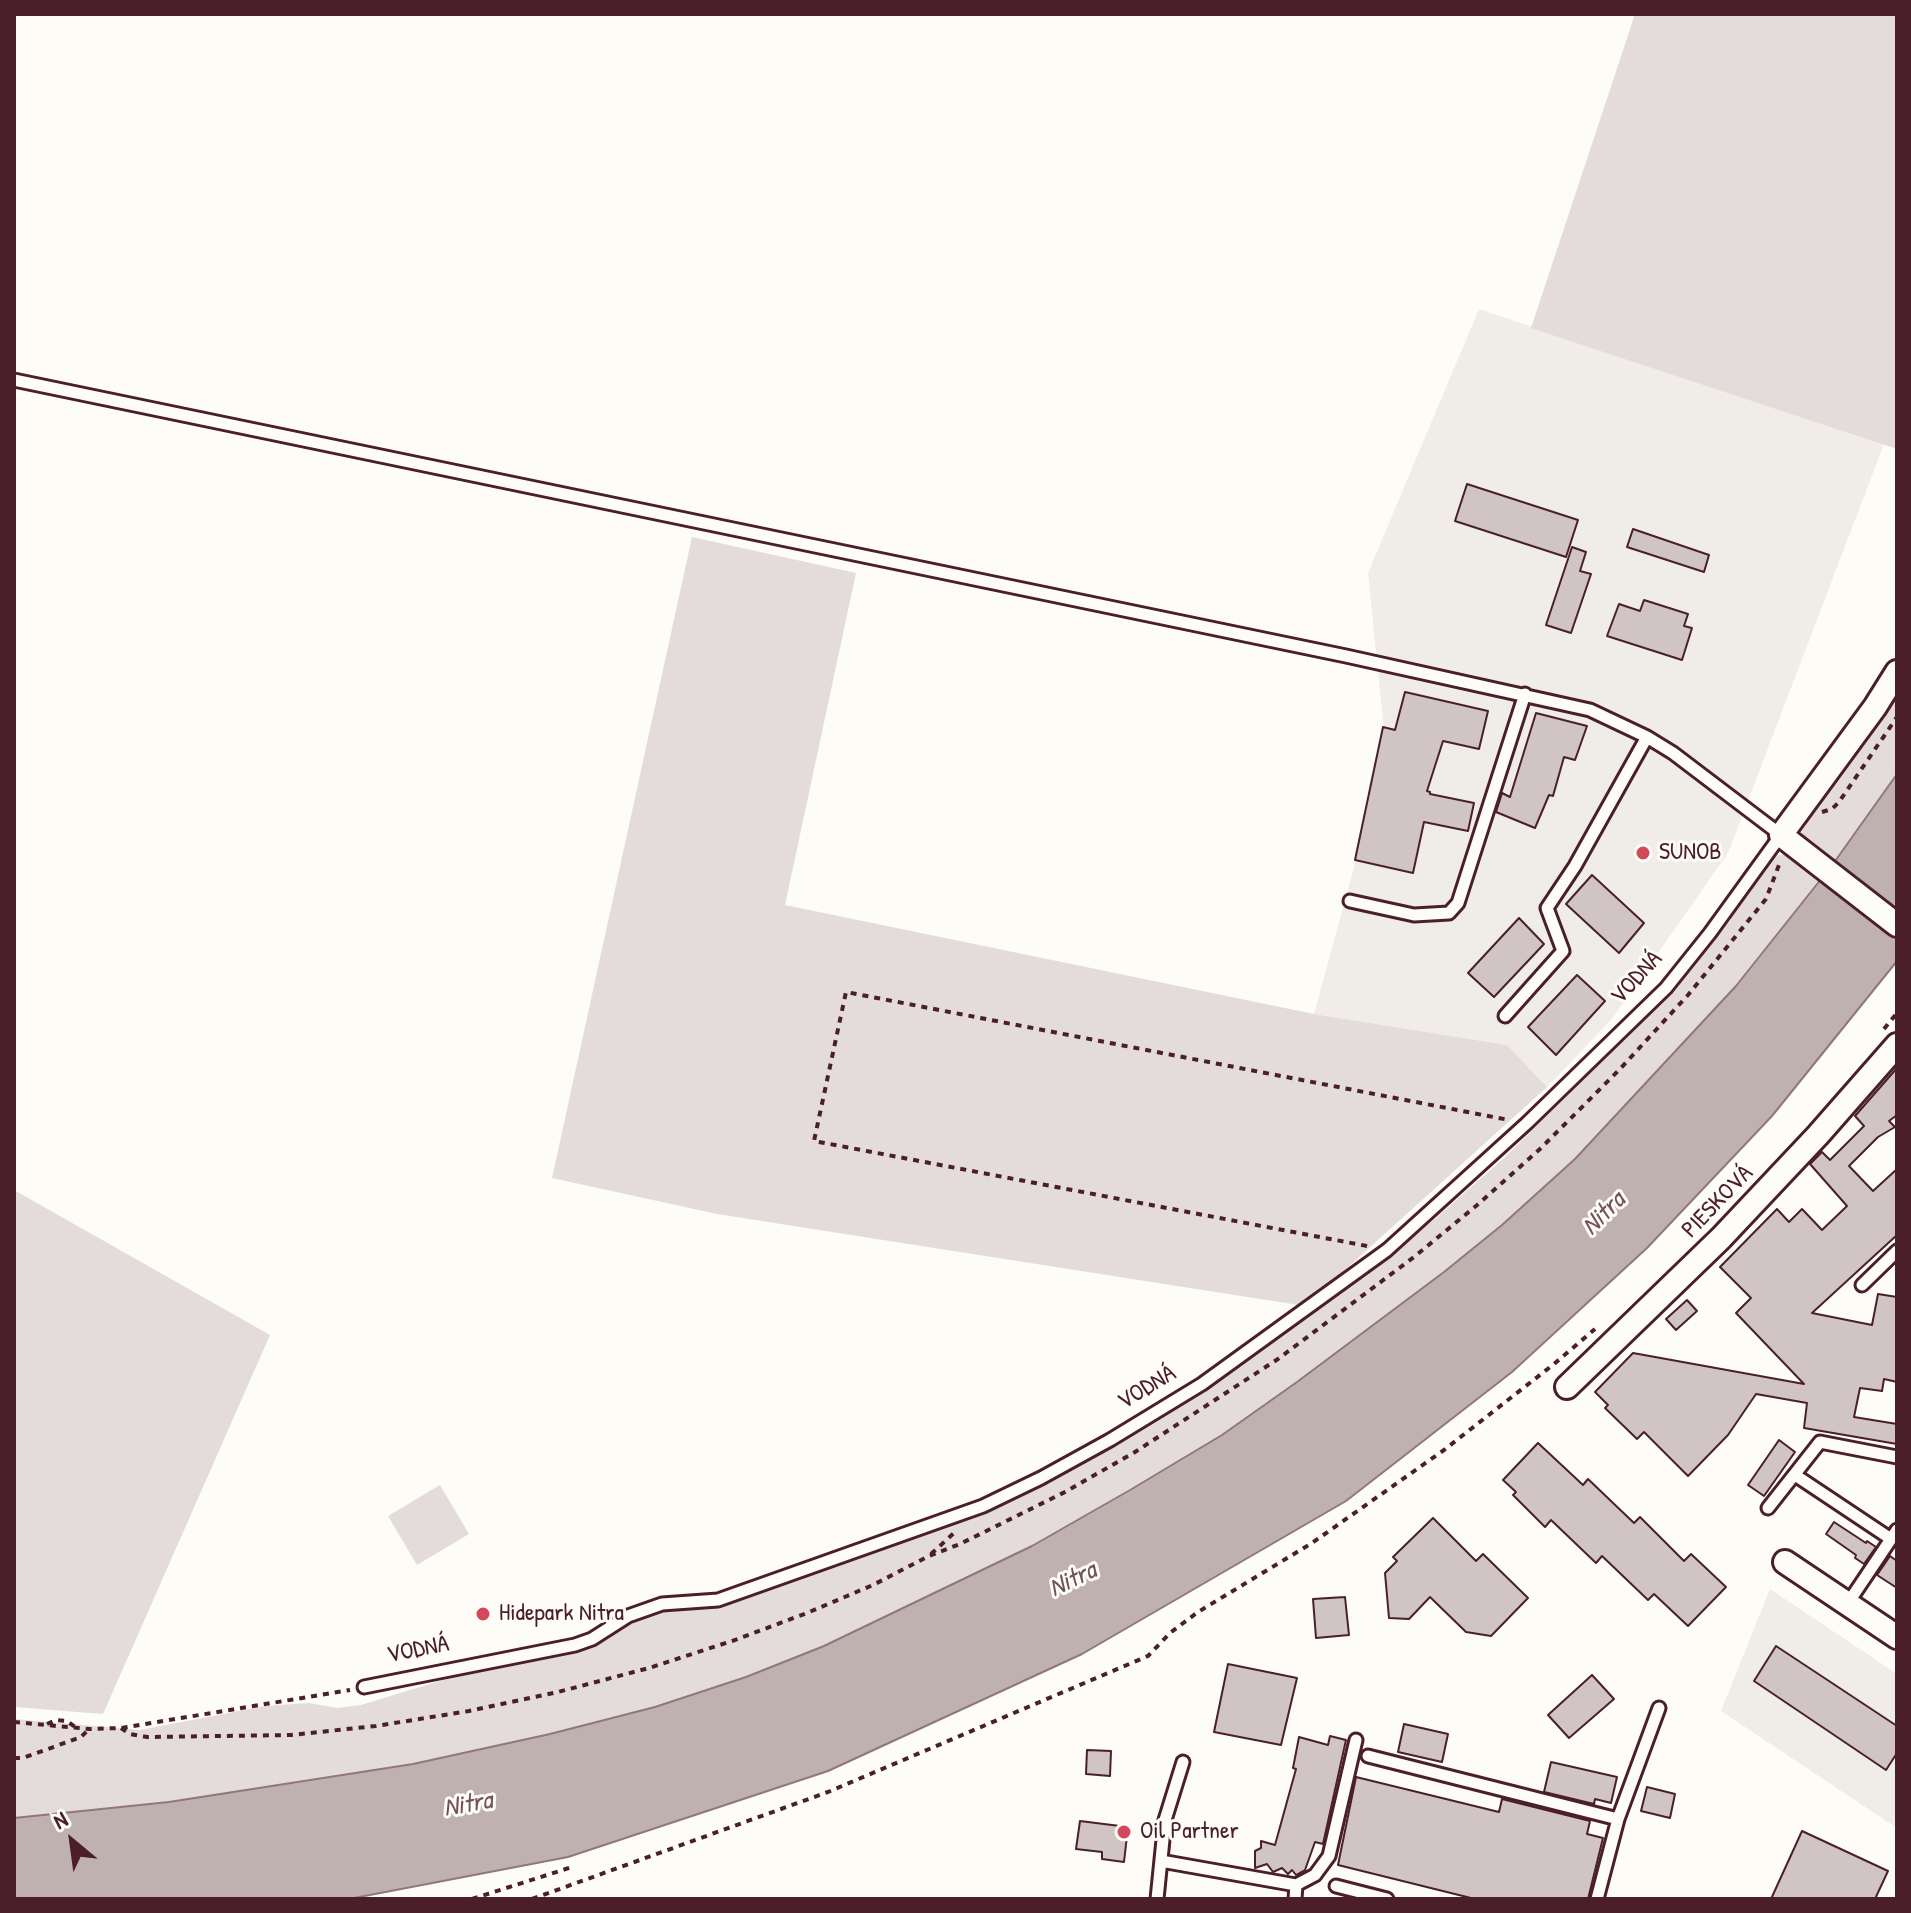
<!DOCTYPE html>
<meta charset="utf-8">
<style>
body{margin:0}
#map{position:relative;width:1911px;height:1913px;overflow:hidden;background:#fdfcf7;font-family:"Patrick Hand",sans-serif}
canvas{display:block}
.frame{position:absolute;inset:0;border:16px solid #4a1f2b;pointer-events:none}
.north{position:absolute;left:32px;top:1801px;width:80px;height:80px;-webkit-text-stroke:6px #fdfcf7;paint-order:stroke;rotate:331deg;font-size:22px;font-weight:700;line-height:32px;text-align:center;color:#4a1f2b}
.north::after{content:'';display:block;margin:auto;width:28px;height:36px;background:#4a1f2b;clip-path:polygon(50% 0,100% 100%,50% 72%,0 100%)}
</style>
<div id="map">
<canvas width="1911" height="1913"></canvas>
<div class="frame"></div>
<div class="north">N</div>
</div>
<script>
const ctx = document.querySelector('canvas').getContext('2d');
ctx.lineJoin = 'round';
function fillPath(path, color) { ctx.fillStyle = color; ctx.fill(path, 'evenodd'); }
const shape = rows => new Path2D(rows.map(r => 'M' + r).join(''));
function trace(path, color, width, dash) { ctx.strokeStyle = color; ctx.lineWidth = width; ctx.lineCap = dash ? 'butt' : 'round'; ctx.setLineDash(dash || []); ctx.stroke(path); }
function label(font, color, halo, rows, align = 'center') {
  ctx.font = font + ' "Patrick Hand",sans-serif'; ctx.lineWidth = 6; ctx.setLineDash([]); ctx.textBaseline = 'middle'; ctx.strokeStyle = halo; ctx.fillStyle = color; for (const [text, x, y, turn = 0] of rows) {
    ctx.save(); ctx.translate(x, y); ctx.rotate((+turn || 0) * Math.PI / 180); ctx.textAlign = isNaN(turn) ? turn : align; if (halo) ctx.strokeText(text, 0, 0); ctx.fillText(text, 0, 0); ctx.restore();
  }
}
const built = shape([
 [1479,309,1884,444,1728,853,1611,1020,1547,1087,1507,1045,1314,1014,1386,750,1368,573],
 [1770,1589,1897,1674,1897,1828,1721,1711]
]);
const green = shape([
 [1635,14,1897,14,1897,449,1531,328],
 [692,537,856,573,785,905,1314,1014,1507,1045,1547,1087,1305,1306,717,1214,552,1178],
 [1897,681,1897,774,1833,864,1802,841,1801,833],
 [1784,854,1793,858,1819,880,1736,986,1575,1159,1502,1225,1444,1272,1297,1382,1222,1435,1032,1546,824,1646,746,1677,655,1707,550,1734,413,1764,169,1802,14,1818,14,1719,140,1730,265,1706,309,1703,337,1708,361,1705,456,1676,585,1649,602,1642,644,1616,664,1610,718,1606,747,1598,998,1506,1046,1484,1144,1428,1275,1341,1389,1257,1436,1218,1504,1158,1649,1015,1690,971,1730,921,1768,861,1772,857],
 [14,1190,270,1335,103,1714,14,1707],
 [440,1485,469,1534,417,1565,388,1516]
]);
const water = shape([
 [1897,774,1897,961,1772,1116,1647,1248,1512,1372,1346,1501,1082,1654,828,1771,568,1857,349,1899,14,1899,14,1818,169,1802,413,1764,550,1734,655,1707,746,1677,824,1646,1032,1546,1130,1490,1222,1435,1297,1382,1444,1272,1502,1225,1575,1159,1736,986,1833,864,1897,774]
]);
const building = shape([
 [1467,484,1578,520,1566,557,1455,521,1467,484],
 [1633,529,1709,555,1704,572,1627,547,1633,529],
 [1572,547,1586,552,1580,571,1591,574,1571,633,1546,625,1572,547],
 [1644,600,1688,614,1684,626,1692,628,1682,660,1607,636,1619,604,1640,611,1644,600],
 [1405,692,1488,711,1479,749,1443,741,1427,791,1430,792,1430,794,1474,803,1468,831,1424,822,1413,873,1355,860,1383,727,1395,730,1405,692],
 [1536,713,1587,726,1575,760,1564,757,1553,796,1549,795,1535,828,1496,812,1502,793,1510,797,1536,713],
 [1592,875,1644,923,1619,953,1566,904,1592,875],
 [1519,918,1544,944,1494,997,1468,973,1519,918],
 [1577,975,1605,1001,1556,1055,1528,1027,1577,975],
 [1897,1068,1897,1115,1889,1121,1895,1127,1878,1137,1849,1166,1873,1191,1897,1169,1897,1235,1812,1313,1872,1325,1878,1294,1897,1297,1897,1382,1884,1379,1882,1391,1860,1388,1854,1417,1897,1424,1897,1444,1804,1428,1807,1403,1756,1394,1728,1435,1688,1476,1644,1432,1637,1439,1605,1408,1608,1405,1595,1392,1633,1353,1804,1384,1736,1313,1751,1298,1720,1267,1777,1209,1789,1222,1802,1209,1822,1230,1847,1206,1810,1164,1822,1152,1830,1160,1864,1126,1855,1116,1897,1068],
 [1687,1300,1697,1311,1676,1330,1666,1319,1687,1300],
 [1779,1440,1795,1452,1764,1496,1748,1485,1779,1440],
 [1538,1443,1583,1485,1588,1479,1634,1523,1640,1517,1684,1561,1691,1554,1726,1587,1688,1626,1654,1594,1648,1600,1602,1556,1596,1563,1551,1520,1545,1527,1513,1495,1516,1492,1503,1480,1538,1443],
 [1433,1518,1476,1561,1483,1554,1528,1598,1491,1636,1466,1632,1430,1597,1409,1619,1389,1618,1385,1573,1397,1561,1393,1557,1433,1518],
 [1834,1522,1866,1543,1867,1541,1876,1547,1864,1564,1855,1558,1856,1555,1826,1534,1834,1522],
 [1890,1556,1897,1561,1897,1588,1877,1575,1890,1556],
 [1345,1597,1349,1635,1316,1638,1313,1599,1345,1597],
 [1776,1646,1897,1726,1897,1753,1886,1770,1754,1681,1776,1646],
 [1228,1664,1297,1678,1281,1745,1214,1732,1228,1664],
 [1592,1675,1614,1699,1569,1738,1548,1715,1592,1675],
 [1404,1724,1448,1734,1442,1762,1398,1752,1404,1724],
 [1330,1736,1346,1740,1323,1844,1315,1842,1305,1870,1296,1875,1292,1870,1288,1874,1282,1868,1273,1872,1267,1864,1255,1868,1255,1851,1261,1848,1261,1841,1275,1845,1296,1769,1293,1768,1299,1737,1328,1745,1330,1736],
 [1087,1750,1111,1751,1110,1776,1086,1774,1087,1750],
 [1551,1762,1617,1777,1611,1803,1595,1799,1594,1804,1544,1792,1551,1762],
 [1356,1777,1499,1812,1502,1799,1590,1821,1587,1834,1603,1838,1588,1899,1475,1899,1338,1865,1356,1777],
 [1647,1787,1675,1794,1670,1818,1641,1811,1647,1787],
 [1080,1821,1128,1827,1124,1862,1102,1859,1102,1852,1076,1849,1080,1821],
 [1802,1831,1888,1871,1875,1899,1771,1899,1802,1831]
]);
const path = shape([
 [1822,812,1832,809,1839,802,1897,717],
 [1884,1029,1897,1013],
 [1367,1246,814,1141,846,992,1509,1120],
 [931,1554,954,1533],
 [14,1722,89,1729,121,1728,350,1690],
 [47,1724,56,1720,67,1721,75,1727],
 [121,1728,130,1734,147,1737,291,1735,376,1726,469,1711,558,1692,649,1668,735,1640,807,1613,873,1585,929,1556,960,1544,1065,1492,1135,1452,1278,1359,1414,1257,1476,1206,1540,1149,1620,1069,1688,995,1766,899,1779,865],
 [14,1758,23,1758,81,1737,89,1729],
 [472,1899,572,1867],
 [532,1899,828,1792,1148,1656,1170,1633,1198,1612,1312,1543,1444,1450,1554,1364,1595,1329]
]);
const service = shape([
 [14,380,1346,656,1590,710,1647,737,1673,753,1781,835,1710,933,1666,988,1527,1123,1387,1250,1202,1384,1110,1440,1041,1478,983,1506,718,1600,662,1604,628,1616,592,1639,575,1645,364,1687],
 [1350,901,1414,915,1449,913,1458,903,1525,694],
 [1505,1016,1563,951,1547,908,1575,866,1647,737],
 [1862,1285,1897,1251],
 [1795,1475,1891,1539],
 [1768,1508,1820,1442,1897,1457],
 [1848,1603,1897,1530],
 [1368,1756,1618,1819,1597,1899],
 [1618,1819,1659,1708],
 [1161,1861,1296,1885,1295,1899],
 [1296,1885,1315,1875,1329,1856,1356,1740],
 [1336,1886,1387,1899],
 [1157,1899,1165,1820,1183,1762]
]);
const minor = shape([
 [1897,672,1875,707,1781,835,1897,925],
 [1567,1387,1721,1238,1818,1135,1897,1045],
 [1785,1562,1897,1637]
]);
const markers = [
 [1643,853,8,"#d1495b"],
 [483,1614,8,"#d1495b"],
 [1124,1832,8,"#d1495b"]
];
const poiNames = [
 ["SUNOB",1659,853],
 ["Hidepark Nitra",499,1614],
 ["Oil Partner",1140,1832]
];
const streetNames = [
 ["VODNÁ",1637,978,-47],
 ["PIESKOVÁ",1718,1202,-46],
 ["VODNÁ",1147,1388,-31],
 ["VODNÁ",418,1650,-11]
];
const waterNames = [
 ["Nitra",1604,1214,-45],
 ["Nitra",1073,1580,-26],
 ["Nitra",468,1805,-10]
];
fillPath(built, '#f0ece8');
fillPath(green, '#e3dcda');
fillPath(water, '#c0b1b1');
trace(water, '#91777b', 2);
fillPath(building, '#d0c5c4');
trace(building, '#4a1f2b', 2);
trace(service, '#4a1f2b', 17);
trace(minor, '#4a1f2b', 28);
trace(path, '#4a1f2b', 4, [6, 6]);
trace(service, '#fdfcf7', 11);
trace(minor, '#fdfcf7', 22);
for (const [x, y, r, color] of markers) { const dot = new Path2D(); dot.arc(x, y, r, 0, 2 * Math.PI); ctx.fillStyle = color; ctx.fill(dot); trace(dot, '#fdfcf7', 3); }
label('24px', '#4a1f2b', '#fdfcf7', poiNames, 'left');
label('24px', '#4a1f2b', '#fdfcf7', streetNames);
label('italic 26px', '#73525a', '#fdfcf7', waterNames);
</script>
